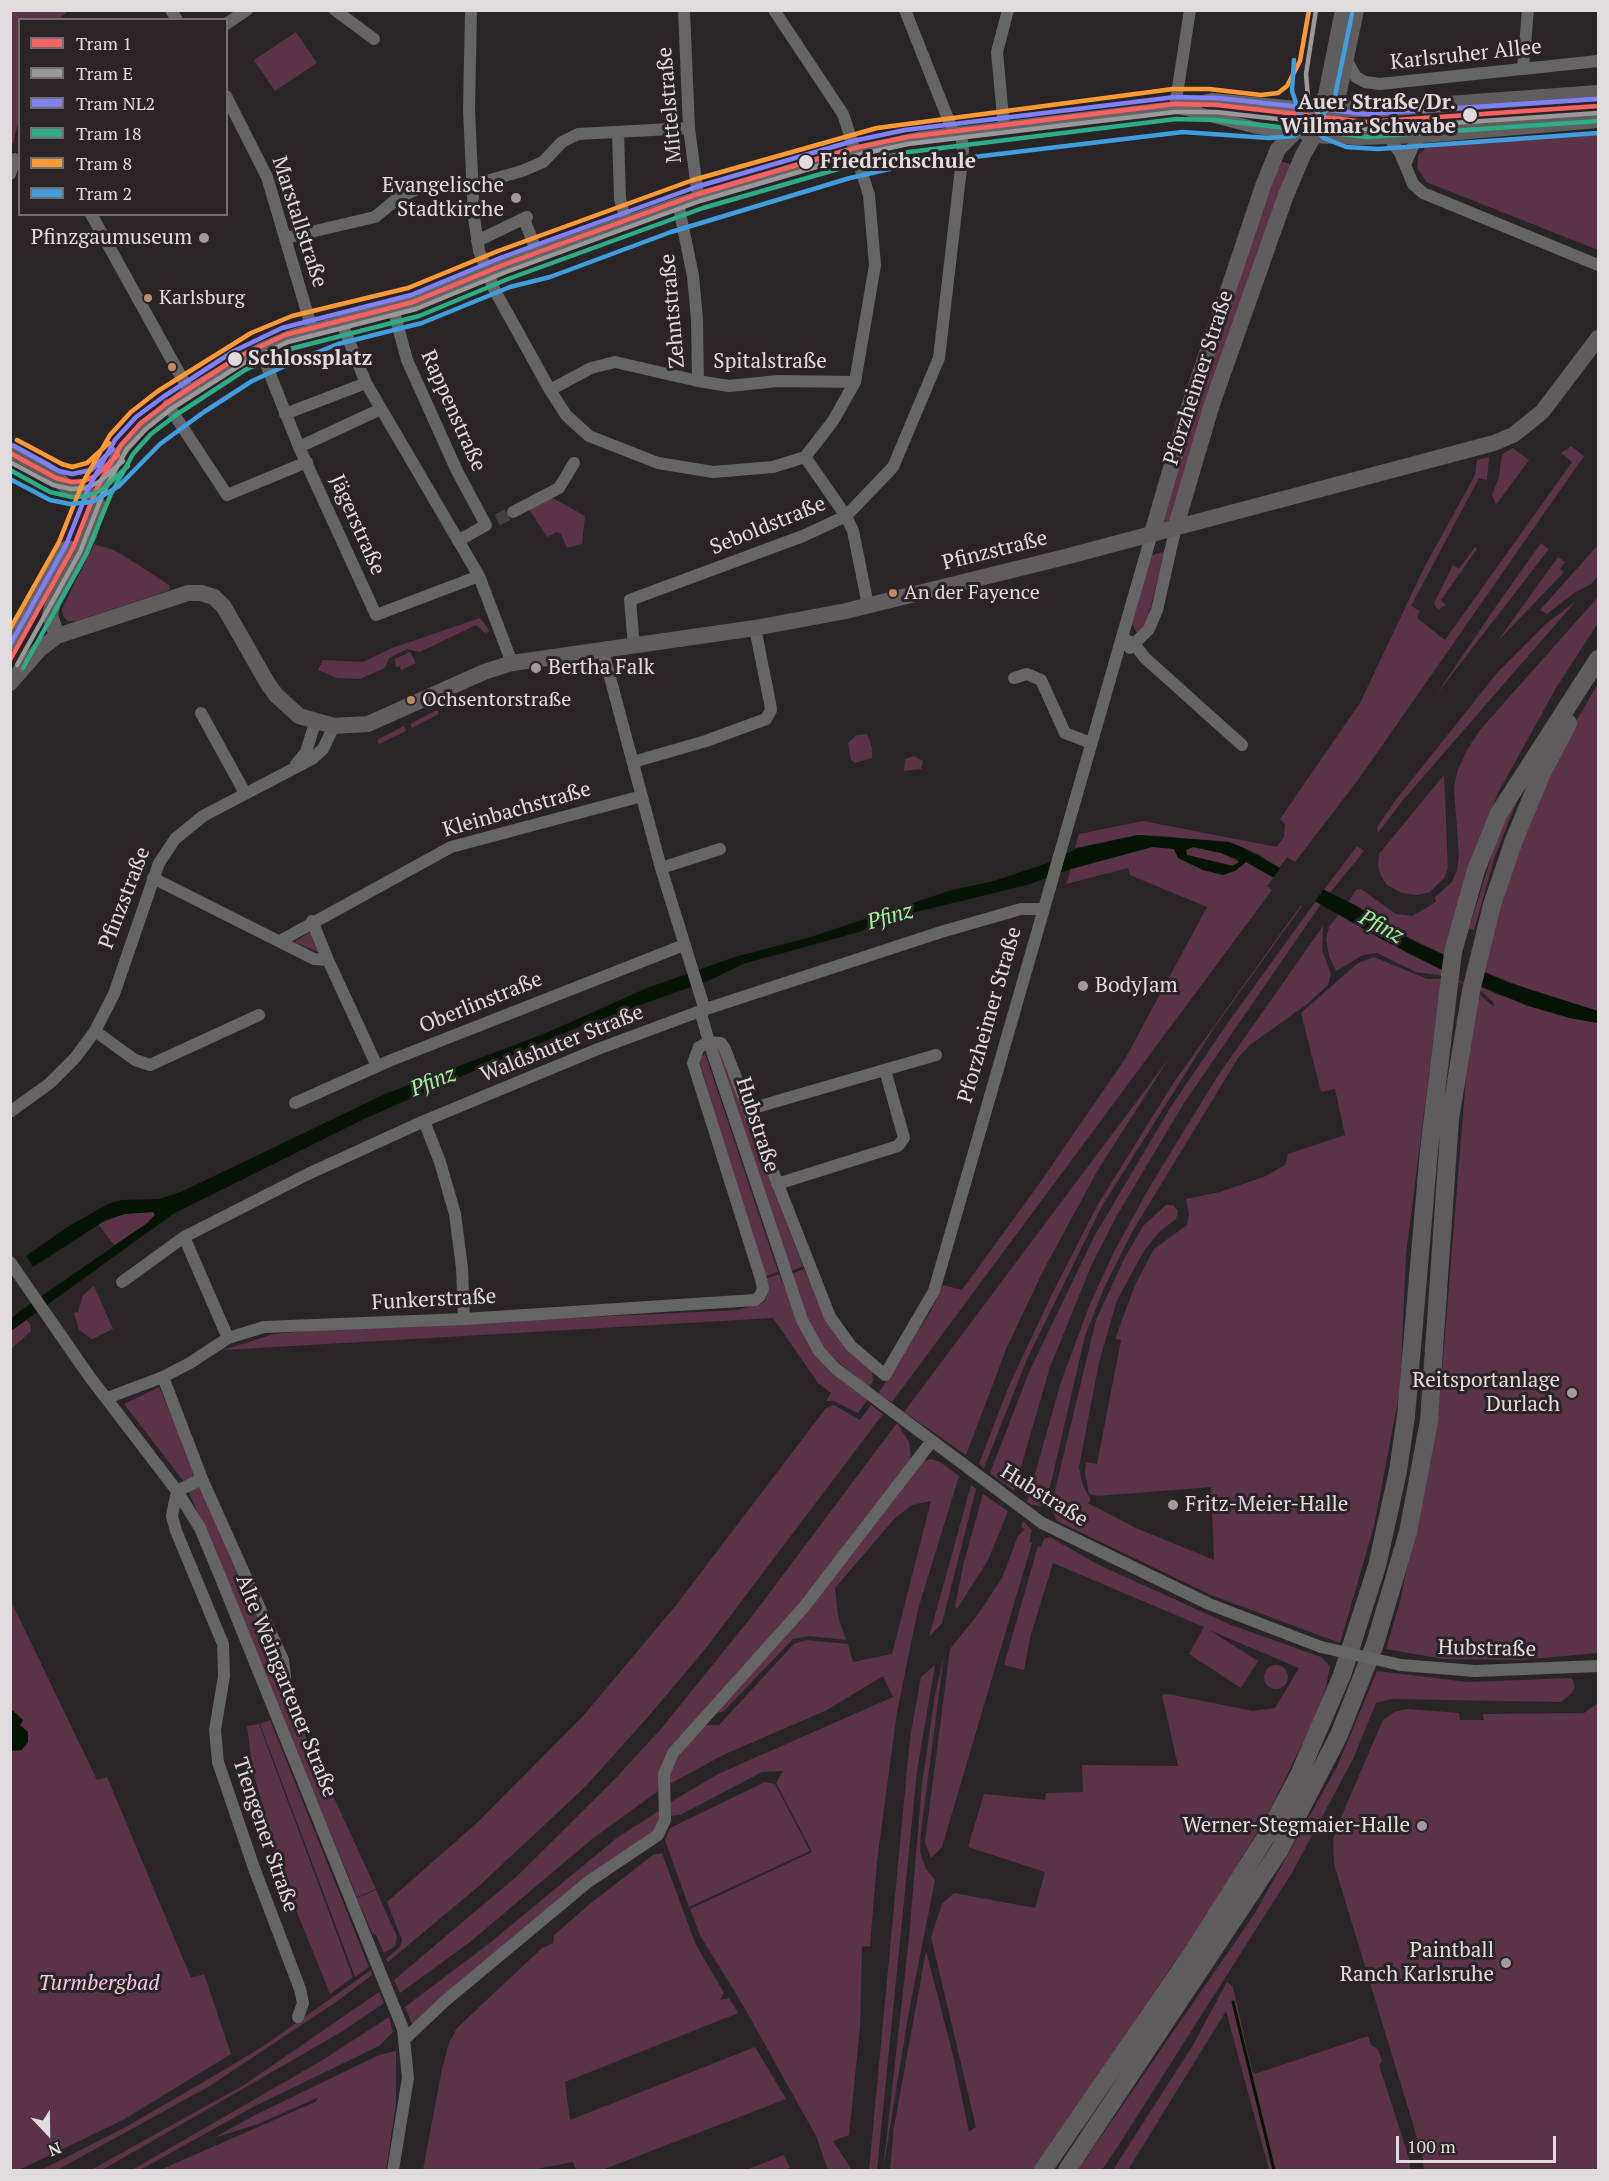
<!DOCTYPE html>
<meta charset="utf-8">
<style>
body{margin:0}
#map{position:relative;width:1609px;height:2181px;overflow:hidden;background:#292527;font-family:"PT Serif",serif}
canvas{display:block}
.frame{position:absolute;inset:0;border:12px solid #e0dcde;pointer-events:none}
.legend{position:absolute;left:18px;top:18px;width:210px;height:198px;box-sizing:border-box;background:#2a2427;border:2px solid #736e70;margin:0;padding:8px 10px;list-style:none;font-size:18px;color:#e0dcde}
.legend li{display:flex;align-items:center;gap:12px;height:30px}
.legend b{width:30px;border:2px solid #736e70}
.north{position:absolute;left:18px;top:2103px;width:60px;height:60px;-webkit-text-stroke:4px #2a2427;paint-order:stroke;rotate:158deg;font-size:16px;font-weight:700;line-height:24px;text-align:center;color:#e0dcde}
.north::after{content:'';display:block;margin:auto;width:21px;height:27px;background:#e0dcde;clip-path:polygon(50% 0,100% 100%,50% 72%,0 100%)}
.scale{position:absolute;left:1396px;top:2136px;width:160px;height:27px;box-sizing:border-box;border:3px solid #e0dcde;border-top:0;padding-left:8px;font-size:18px;line-height:21px;white-space:nowrap;color:#e0dcde;-webkit-text-stroke:4px #2a2427;paint-order:stroke}
</style>
<div id="map">
<canvas width="1609" height="2181"></canvas>
<div class="frame"></div>
<ul class="legend">
<li><b style="height:8px;background:#ff6060"></b>Tram 1</li>
<li><b style="height:8px;background:#999"></b>Tram E</li>
<li><b style="height:8px;background:#8080ff"></b>Tram NL2</li>
<li><b style="height:8px;background:#2dac86"></b>Tram 18</li>
<li><b style="height:8px;background:#f93"></b>Tram 8</li>
<li><b style="height:8px;background:#409ede"></b>Tram 2</li>
</ul>
<div class="north">N</div>
<div class="scale">100 m</div>
</div>
<script>
const ctx = document.querySelector('canvas').getContext('2d');
ctx.lineJoin = 'round';
function fillPath(path, color) { ctx.fillStyle = color; ctx.fill(path, 'evenodd'); }
const shape = rows => new Path2D(rows.map(r => 'M' + r).join(''));
function trace(path, color, width, dash) { ctx.strokeStyle = color; ctx.lineWidth = width; ctx.lineCap = dash ? 'butt' : 'round'; ctx.setLineDash(dash || []); ctx.stroke(path); }
function label(font, color, halo, rows, align = 'center') {
  ctx.font = font + ' "PT Serif",serif'; ctx.lineWidth = 6; ctx.setLineDash([]); ctx.textBaseline = 'middle'; ctx.strokeStyle = halo; ctx.fillStyle = color; for (const [text, x, y, turn = 0] of rows) {
    ctx.save(); ctx.translate(x, y); ctx.rotate((+turn || 0) * Math.PI / 180); ctx.textAlign = isNaN(turn) ? turn : align; if (halo) ctx.strokeText(text, 0, 0); ctx.fillText(text, 0, 0); ctx.restore();
  }
}
const green = shape([
 [10,11,68,11,59,19,20,20,19,120,13,143,10,143],
 [296,32,317,63,275,91,254,60],
 [1598,133,1598,250,1426,182,1417,167,1418,156,1426,147],
 [1276,160,1294,165,1175,521,1156,526],
 [1571,446,1584,456,1358,780,1295,862,1287,857,1279,868,1260,855,1229,842,1160,836,1138,835,1075,848,1079,834,1143,821,1277,847,1284,837,1285,824,1280,819,1360,703,1424,568,1475,475,1477,460,1489,457,1487,480,1479,478,1411,606,1420,611,1417,618,1445,640,1572,462,1561,453],
 [1513,448,1529,460,1496,505,1492,495,1499,477,1502,454],
 [551,497,585,516,582,544,567,548,561,534,557,532,547,537,529,509],
 [1541,543,1549,549,1436,695,1497,605],
 [94,544,114,550,137,564,169,585,170,590,76,621,68,621,63,616,62,609],
 [1598,545,1598,576,1591,584,1574,593,1547,614,1540,610],
 [1475,547,1477,549,1441,600,1446,605,1438,610,1434,603,1453,565,1459,569],
 [1164,552,1147,623,1137,633,1132,624,1151,555],
 [1558,557,1565,562,1560,569,1564,572,1497,642],
 [1598,597,1598,623,1556,688,1498,793,1470,863,1447,956,1395,931,1348,902,1356,890,1361,889,1396,914,1412,916,1436,902,1435,897,1452,882,1457,870,1459,855,1454,788,1457,772,1467,750,1480,730],
 [1575,602,1403,800,1378,833,1377,827,1398,797,1497,673,1547,623],
 [480,618,490,631,485,633,476,625,420,652,407,649,389,658,385,668,360,679,337,678,318,670,323,660,363,662,392,648],
 [410,652,416,663,401,670,400,666,396,667,395,659],
 [1598,683,1598,1011,1545,996,1482,971,1510,866,1568,736],
 [437,710,439,714,412,728,410,724],
 [404,726,406,731,379,744,377,740],
 [867,734,872,748,872,758,855,763,851,760,848,743,857,735],
 [914,756,923,761,921,769,904,771,905,759],
 [1444,775,1448,867,1444,878,1430,892,1418,895,1402,893,1387,885,1381,876,1378,866,1379,854],
 [1521,791,1495,856,1474,930,1469,929,1499,832],
 [1156,846,1175,849,1178,858,1235,871,1246,862,1274,877,1267,886,1272,890,892,1402,878,1394,931,1311,943,1285,962,1290,1039,1184,1125,1059,1207,907,1130,875,1128,868,1066,884,1071,869],
 [1357,846,1364,851,1329,894,1323,891],
 [1193,847,1221,853,1239,862,1233,866,1187,855,1186,850],
 [1316,901,1321,904,1184,1103,1116,1217,1092,1264,1050,1367,1014,1491,990,1473,1030,1370,1095,1235,1172,1105,1227,1024],
 [1301,905,1302,906,1214,1028,1102,1206,1027,1359,984,1468,979,1464,1008,1388,1051,1296,1097,1206,1174,1082],
 [1339,914,1411,955,1496,994,1570,1018,1598,1023,1598,1653,1520,1660,1443,1659,1386,1649,1400,1602,1431,1450,1441,1383,1466,1078,1479,994,1494,1007,1493,1002,1480,990,1444,976,1416,972,1377,953,1363,955,1336,971,1329,956,1326,939,1329,927],
 [1323,926,1322,950,1331,974,1328,985,1307,1004,1250,1045,1238,1058,1132,1232,1104,1288,1085,1336,1047,1500,1041,1506,1032,1505,1027,1502,1061,1382,1090,1304,1114,1252,1149,1188,1217,1077],
 [312,931,320,950,318,952,294,942],
 [1374,957,1427,979,1441,979,1406,1254,1400,1390,1374,1526,1340,1643,1211,1595,1057,1521,1051,1507,1096,1320,1124,1259,1143,1226,1166,1205,1173,1205,1178,1211,1176,1219,1159,1232,1144,1251,1117,1300,1099,1362,1079,1467,1083,1486,1091,1500,1088,1503,1136,1528,1214,1560,1211,1487,1098,1496,1089,1494,1085,1473,1086,1462,1097,1464,1121,1340,1115,1339,1135,1285,1154,1249,1187,1225,1189,1214,1186,1199,1220,1192,1266,1176,1285,1165,1288,1154,1345,1135,1335,1089,1321,1092,1301,1013,1358,963],
 [719,1049,803,1266,790,1272,717,1050],
 [705,1053,778,1272,764,1277,699,1060],
 [1170,1057,1099,1168,1044,1269,1007,1347,966,1455,904,1412],
 [153,1212,155,1215,146,1224,114,1245,98,1224,124,1214],
 [804,1269,826,1320,872,1372,873,1381,869,1387,874,1391,858,1413,834,1401,826,1401,831,1393,818,1383,773,1318,223,1350,274,1334,317,1330,738,1310,765,1302,768,1293,765,1279,779,1274,807,1342,828,1370,858,1393,864,1385,823,1348,808,1322,790,1274],
 [94,1286,113,1329,92,1339,79,1330,74,1313,78,1312,83,1295],
 [25,1319,30,1324,31,1331,11,1349,11,1331],
 [159,1387,198,1477,185,1483,124,1404],
 [834,1405,860,1420,871,1405,883,1414,706,1648,647,1718,585,1787,479,1886,388,1962,386,1959,400,1947,402,1940,387,1902,478,1822,584,1715,677,1604,826,1408],
 [897,1423,909,1442,911,1459,816,1588,668,1754,661,1789,592,1839,470,1942,400,1993,394,1980,516,1877,613,1781,661,1729,753,1615],
 [931,1459,940,1462,959,1476,918,1609,897,1712,877,1861,870,1946,862,1947,860,2027,849,2135,833,2141,852,2170,828,2170,816,2136,744,2007,701,1937,690,1909,812,1852,776,1783,783,1771,762,1772,682,1814,672,1816,669,1814,671,1802,718,1774,893,1697,883,1676,827,1710,723,1755,666,1786,671,1761,704,1725,719,1725,794,1644,806,1640,848,1644,853,1662,892,1654,931,1501,912,1505,895,1518,835,1588,838,1616,846,1640,809,1636,793,1639,724,1711,715,1714,924,1461],
 [200,1485,278,1660,288,1698,376,1889,357,1897,188,1490],
 [971,1485,976,1489,942,1623,929,1637],
 [983,1494,1008,1511,988,1560,957,1609,955,1606,964,1562],
 [1023,1521,1032,1530,1029,1542,1032,1543,942,1847,931,1858,925,1842,950,1649,979,1613,1002,1578,1018,1536,1025,1529,1021,1527],
 [1050,1537,1097,1564,1231,1625,1321,1657,1330,1666,1326,1687,1311,1726,1268,1814,1189,1946,1176,1960,1034,2170,890,2170,894,2127,926,1951,953,2055,969,2132,976,2127,931,1937,942,1904,954,1893,1035,1908,1045,1872,968,1847,984,1794,1045,1800,1046,1793,1083,1792,1082,1765,1178,1766,1162,1695,1168,1694,1253,1711,1275,1708,1299,1668,1209,1630,1258,1661,1241,1688,1189,1654,1204,1627,1053,1563,1030,1638,1024,1670,1004,1665,1038,1546,1041,1547,1044,1539],
 [10,1599,97,1780,107,1777,191,1978,204,1974,231,2054,123,2120,19,2170,10,2170],
 [944,1655,921,1831,920,1852,926,1869,935,1880,909,2011,883,2170,909,1938,922,1784,935,1695],
 [935,1665,917,1771,877,2170,869,2170,910,1738,921,1677],
 '1264 1677a12 12 0 1 1 24 0a12 12 0 1 1-24 0Z',
 [1377,1671,1468,1682,1572,1678,1575,1687,1571,1694,1561,1702,1391,1699,1376,1703,1353,1759,1293,1871,1122,2140,1102,2170,1078,2170,1255,1913,1337,1767],
 [1598,1703,1598,2170,1424,2170,1422,2154,1334,1864,1333,1839,1339,1822,1383,1720,1394,1712,1407,1709,1459,1713,1460,1720,1484,1720,1483,1714,1584,1713],
 [270,1720,369,1967,355,1977,260,1724],
 [259,1724,353,1977,330,1994,284,1880,253,1772,247,1726],
 [765,1782,775,1784,810,1851,689,1907,665,1840,670,1828],
 [662,1809,659,1827,413,2026,405,2007,486,1946,618,1837],
 [662,1853,695,1943,724,1993,720,2000,729,1998,738,2013,565,2082,570,2120,755,2047,786,2099,602,2170,576,2170,573,2162,531,2170,423,2170,442,2069,449,2043,457,2028,542,1948,553,1943,554,1935,591,1903,653,1855],
 [376,1890,397,1937,395,1946,384,1953,376,1935,372,1933,357,1898],
 [371,1970,372,1975,336,2002,208,2087,57,2170,41,2170,126,2127,224,2070,265,2045],
 [1227,1982,1233,1987,1252,2071,1255,2074,1368,2036,1371,2045,1378,2049,1382,2061,1379,2065,1409,2158,1410,2170,1269,2170,1226,2011,1128,2170,1113,2170,1193,2045],
 [379,1992,384,2003,343,2031,102,2170,91,2170,244,2085],
 [389,2017,393,2032,379,2046,253,2107,140,2170,132,2170,321,2061],
 [396,2051,396,2104,386,2170,160,2170,315,2102,319,2097,258,2124,214,2138,253,2116,379,2055],
 [784,2155,790,2168,784,2170,746,2170]
]);
const water = shape([
 [1138,835,1229,842,1244,848,1280,868,1355,905,1417,943,1507,982,1598,1011,1598,1023,1570,1018,1528,1006,1440,969,1383,940,1246,862,1235,871,1223,875,1203,870,1178,858,1174,849,1152,847,1071,869,1027,885,912,913,859,932,743,964,708,981,581,1026,448,1082,366,1118,173,1214,11,1331,11,1319,20,1311,146,1224,155,1215,153,1212,125,1214,106,1220,33,1267,26,1256,69,1226,108,1204,121,1200,159,1199,181,1192,385,1094,546,1033,647,988,735,957,811,937,952,890,994,881,1045,864,1078,848],
 [1193,847,1221,853,1237,859,1239,862,1233,866,1187,855,1186,850],
 [11,1709,23,1720,20,1725,28,1732,28,1742,22,1750,11,1751]
]);
const pier = shape([
 [1282,866,1324,888,1325,888,1313,903,1272,879],
 [1448,954,1481,968,1476,988,1444,974]
]);
const stream = shape([
 [1233,2002,1274,2170]
]);
const streetTunnel = shape([
 [497,520,513,512]
]);
const street = shape([
 [171,10,177,20],
 [335,10,374,39],
 [471,10,469,110,474,218,479,251,494,289,550,390,566,415,589,436,658,463,713,472,773,467,805,457,833,421,855,382,875,265,869,195,843,114,774,10],
 [684,10,689,128,698,196],
 [905,10,954,134],
 [226,24,247,10],
 [1347,61,1356,77,1365,82,1380,84,1598,61],
 [1523,68,1528,10],
 [226,96,267,177,312,329],
 [1175,107,1257,128,1292,133],
 [1175,107,1190,10],
 [1004,128,997,52,1008,10],
 [618,132,620,199,626,221],
 [1388,136,1400,153,1413,184,1423,193,1598,265],
 [1405,165,1414,144,1423,135],
 [10,174,15,159],
 [678,203,693,276,697,319,698,381],
 [91,214,189,391],
 [524,219,538,255],
 [285,238,375,217,398,198,419,188,476,184,522,171,543,162,562,142,578,134,689,128],
 [477,241,527,217],
 [393,308,407,360,457,471,486,525,458,541],
 [341,321,366,383,479,576,512,663],
 [260,349,299,447,376,615,479,576],
 [550,390,591,368,615,362,698,381,729,386,778,381,855,382],
 [168,405,227,495,307,462],
 [285,414,366,383],
 [299,447,381,409],
 [805,457,846,516,853,531,868,605],
 [96,501,116,457,143,426,189,391,260,349,292,335,413,302,503,265,678,203,856,151,922,137,1175,107,1212,99,1318,109],
 [513,512,559,488,574,463],
 [1122,637,1135,645,1145,658,1242,745],
 [10,645,64,548,68,546,81,552],
 [634,646,630,600,803,536,846,516,893,467,939,358,963,151,961,133],
 [1130,648,1149,629,1157,610,1176,526],
 [603,651,661,868,703,1004,702,1017,709,1042,802,1320,819,1351,836,1369,1042,1523,1209,1604,1321,1647],
 [1014,678,1027,674,1041,680,1065,733,1091,743],
 [201,713,245,793],
 [633,762,706,741,766,719,771,710,770,703,755,628],
 [296,764,306,752,315,723],
 [661,868,720,849],
 [153,878,314,959,328,960,377,1066],
 [312,921,328,960],
 [280,941,451,847,642,796],
 [95,1031,135,1060,150,1065,259,1015],
 [709,1042,721,1043,724,1047,830,1317,851,1346,885,1375,934,1291,1152,533],
 [295,1103,389,1061,684,945],
 [750,1109,936,1055],
 [10,1112,50,1083,75,1058,95,1031,114,994,159,863,175,839,203,816,312,759,323,749,334,726],
 [424,1121,440,1162,455,1214,462,1268,464,1319],
 [777,1184,898,1146,904,1138,885,1070],
 [184,1237,228,1338],
 [10,1262,89,1376,177,1491,200,1528,220,1576,403,2029,408,2078,393,2170],
 [122,1282,184,1237,308,1174,424,1121,598,1049,703,1010,941,932,1021,909,1043,909],
 [163,1377,202,1479,283,1660,285,1677],
 [107,1398,163,1377,190,1363,228,1338,264,1327,464,1319,755,1300,760,1296,763,1289,761,1279,693,1063,699,1047,709,1042],
 [177,1491,172,1516,176,1531,223,1644,224,1676,215,1730,218,1762,254,1868,300,1989,303,2003,298,2017],
 [177,1491,202,1479],
 [1401,1665,1475,1671,1598,1666],
 [406,2038,445,2001,588,1882,658,1835,665,1820,664,1774,673,1753,804,1607,931,1442]
]);
const secondary = shape([
 [1321,109,1379,109,1598,93],
 [1308,135,1358,137,1423,135,1598,120],
 [10,450,47,470,66,486,88,493,98,505,89,535,53,602,50,615,57,636],
 [1176,526,1212,404,1286,195,1303,155,1339,92,1356,10],
 [1152,533,1187,413,1263,186,1278,149,1318,109,1326,95,1343,10],
 [10,683,39,650,57,636,188,593,201,593,214,597,224,607,268,684,276,695,299,716,334,726,368,724,484,672,512,663,755,628,846,611,1065,557,1494,443,1513,435,1542,412,1598,338]
]);
const primary = shape([
 [1043,2170,1193,1952,1267,1835,1299,1775,1342,1675,1377,1566,1398,1471,1406,1416,1429,1150,1453,952,1476,870,1499,813,1598,659],
 [1067,2170,1279,1851,1339,1735,1375,1644,1408,1532,1429,1421,1450,1119,1471,991,1492,905,1514,840,1542,773,1568,723]
]);
const streetBridge = shape([
 [1321,1647,1401,1665]
]);
const tram1 = shape([
 [10,453,56,478,71,482,84,481,95,476,118,455],
 [10,660,73,548,97,488,121,445,141,423,167,403,238,357,285,335,413,302,503,265,698,194,855,148,907,137,1175,104,1217,105,1366,122,1598,106]
]);
const tram2 = shape([
 [1316,10,1306,74,1308,98,1323,121,1352,132],
 [10,462,53,485,71,489,86,488,99,482,123,461],
 [17,665,80,552,104,491,127,449,146,429,171,409,242,364,288,342,416,309,506,272,700,201,857,155,908,144,1175,112,1216,112,1366,129,1598,113]
]);
const tram3 = shape([
 [14,446,59,471,72,474,91,470,113,449],
 [10,645,66,545,90,485,115,440,136,417,163,397,234,351,282,328,411,295,500,258,696,187,853,141,905,130,1175,97,1218,98,1366,114,1597,99]
]);
const tram4 = shape([
 [10,470,50,492,72,497,88,496,103,489,128,466],
 [23,668,86,555,111,494,133,454,151,434,176,415,245,370,290,349,419,316,508,279,703,208,859,163,909,152,1176,119,1216,120,1366,137,1598,121]
]);
const tram5 = shape([
 [17,440,62,464,72,467,87,463,109,443],
 [10,629,59,542,83,482,110,435,131,412,158,391,251,333,292,316,408,288,498,251,693,180,877,128,1173,89,1209,89,1261,95,1278,93,1287,86,1300,61,1309,10]
]);
const tram6 = shape([
 [1294,60,1292,91,1301,117,1324,138,1346,147,1378,149,1598,133],
 [10,479,50,500,70,504,92,502,119,486,160,444,204,412,252,381,296,361,338,344,422,323,510,287,550,277,671,232,850,178,907,165,1183,132,1269,138,1295,136,1321,118,1335,96,1352,14]
]);
const markers = [
 [1470,115,8,"#e0dcde"],
 [806,162,8,"#e0dcde"],
 [516,198,6,"#a09c9e"],
 [204,238,6,"#a09c9e"],
 [148,298,5,"#c18c65"],
 [235,359,8,"#e0dcde"],
 [172,367,5,"#c18c65"],
 [893,593,5,"#c18c65"],
 [536,668,6,"#a09c9e"],
 [411,700,5,"#c18c65"],
 [1083,986,6,"#a09c9e"],
 [1572,1393,6,"#a09c9e"],
 [1173,1505,6,"#a09c9e"],
 [1422,1826,6,"#a09c9e"],
 [1506,1963,6,"#a09c9e"]
];
const busNames = [
 ["Karlsburg",159,298],
 ["An der Fayence",904,593],
 ["Ochsentorstraße",422,700]
];
const streetNames = [
 ["Karlsruher Allee",1466,55,-6],
 ["Mittelstraße",670,105,-95],
 ["Marstallstraße",299,222,72],
 ["Zehntstraße",673,311,-95],
 ["Spitalstraße",770,362],
 ["Pforzheimer Straße",1199,378,-72],
 ["Rappenstraße",453,411,66],
 ["Jägerstraße",357,525,66],
 ["Seboldstraße",768,526,-22],
 ["Pfinzstraße",995,551,-14],
 ["Kleinbachstraße",517,810,-16],
 ["Pfinzstraße",125,898,-69],
 ["Oberlinstraße",481,1003,-22],
 ["Pforzheimer Straße",990,1015,-74],
 ["Waldshuter Straße",562,1044,-22],
 ["Hubstraße",757,1125,72],
 ["Funkerstraße",434,1300,-3],
 ["Hubstraße",1044,1496,32],
 ["Hubstraße",1487,1649,1],
 ["Alte Weingartener Straße",286,1686,68],
 ["Tiengener Straße",265,1835,71]
];
const stopNames = [
 ["Auer Straße/Dr.",1456,103,"right"],
 ["Willmar Schwabe",1456,127,"right"],
 ["Friedrichschule",820,162],
 ["Schlossplatz",248,359]
];
const poiNames = [
 ["Evangelische",504,186],
 ["Stadtkirche",504,210],
 ["Pfinzgaumuseum",192,238],
 ["Bertha Falk",548,668,"left"],
 ["BodyJam",1095,986,"left"],
 ["Reitsportanlage",1560,1381],
 ["Durlach",1560,1405],
 ["Fritz-Meier-Halle",1185,1505,"left"],
 ["Werner-Stegmaier-Halle",1410,1826],
 ["Paintball",1494,1951],
 ["Ranch Karlsruhe",1494,1975]
];
const parkNames = [
 ["Turmbergbad",99,1984]
];
const waterNames = [
 ["Pfinz",890,917,-16],
 ["Pfinz",1381,927,28],
 ["Pfinz",433,1082,-22]
];
fillPath(green, '#5a3346');
fillPath(water, '#051405');
fillPath(pier, '#292527');
trace(stream, '#051405', 3);
trace(streetTunnel, '#444042', 12, [12, 6]);
trace(street, '#656565', 12);
trace(secondary, '#5f5d5e', 16);
trace(primary, '#5e5c5d', 18);
trace(streetBridge, '#656565', 12);
trace(tram1, '#ff6060', 4.5);
trace(tram2, '#999', 4.5);
trace(tram3, '#8080ff', 4.5);
trace(tram4, '#2dac86', 4.5);
trace(tram5, '#f93', 4.5);
trace(tram6, '#409ede', 4.5);
for (const [x, y, r, color] of markers) { const dot = new Path2D(); dot.arc(x, y, r, 0, 2 * Math.PI); ctx.fillStyle = color; ctx.fill(dot); trace(dot, '#2a2427', 2); }
label('20px', '#e0dcde', '#2a2427', busNames, 'left');
label('21px', '#e0dcde', '#2a2427', streetNames);
label('bold 21px', '#e0dcde', '#2a2427', stopNames, 'left');
label('21px', '#e0dcde', '#2a2427', poiNames, 'right');
label('italic 21px', '#f6c8dc', '#2a2427', parkNames);
label('italic 22px', '#9cf39d', '#2a2427', waterNames);
</script>
